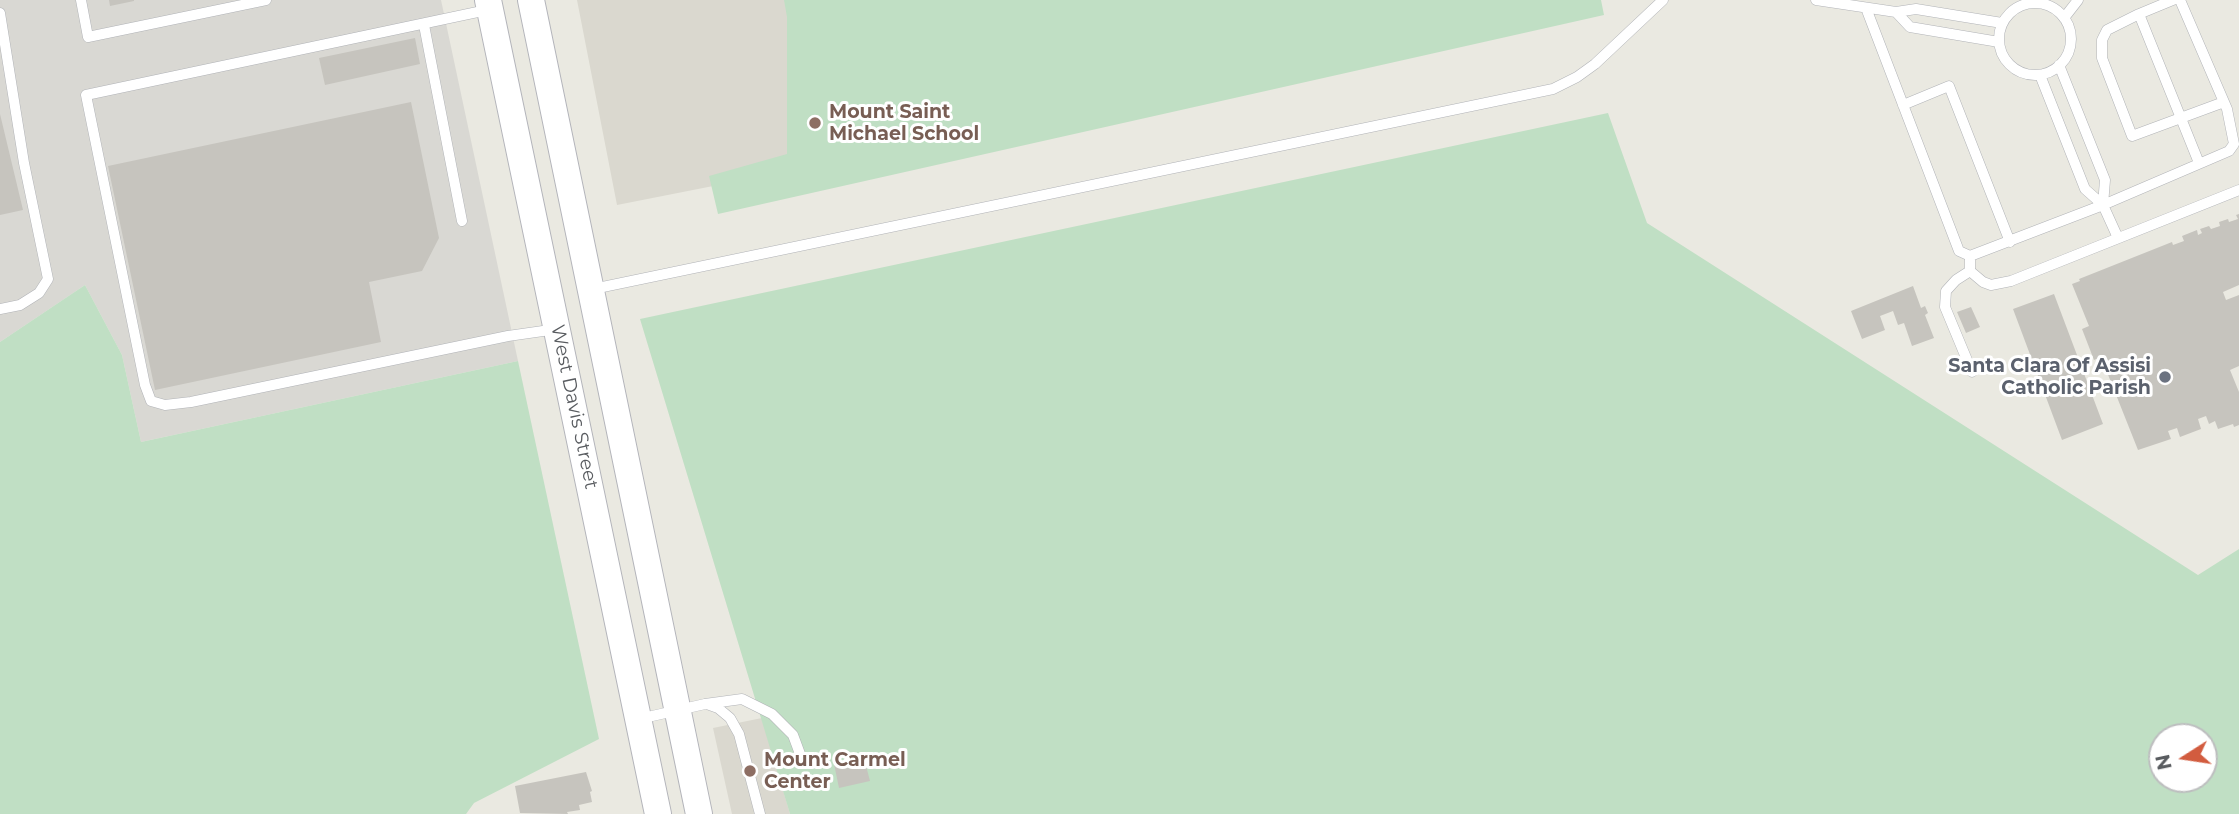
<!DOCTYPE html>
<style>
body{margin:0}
#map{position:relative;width:2239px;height:814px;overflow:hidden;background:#eae9e1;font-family:Montserrat,sans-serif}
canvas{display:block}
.north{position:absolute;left:2148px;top:723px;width:70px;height:70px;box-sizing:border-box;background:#fff;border:2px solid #bdbebf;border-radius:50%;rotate:258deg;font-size:19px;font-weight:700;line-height:28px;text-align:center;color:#595c60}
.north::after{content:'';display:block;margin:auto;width:24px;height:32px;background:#d25c3f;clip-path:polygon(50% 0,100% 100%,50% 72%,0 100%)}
</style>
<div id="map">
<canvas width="2239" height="814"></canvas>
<div class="north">N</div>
</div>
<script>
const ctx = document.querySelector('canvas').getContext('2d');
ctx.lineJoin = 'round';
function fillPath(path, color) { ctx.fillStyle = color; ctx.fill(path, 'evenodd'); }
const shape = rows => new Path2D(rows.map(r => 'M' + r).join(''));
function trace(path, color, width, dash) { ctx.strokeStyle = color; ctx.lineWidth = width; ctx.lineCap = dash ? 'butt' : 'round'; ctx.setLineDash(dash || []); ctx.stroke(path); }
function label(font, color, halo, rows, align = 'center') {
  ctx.font = font + ' Montserrat,sans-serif'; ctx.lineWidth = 6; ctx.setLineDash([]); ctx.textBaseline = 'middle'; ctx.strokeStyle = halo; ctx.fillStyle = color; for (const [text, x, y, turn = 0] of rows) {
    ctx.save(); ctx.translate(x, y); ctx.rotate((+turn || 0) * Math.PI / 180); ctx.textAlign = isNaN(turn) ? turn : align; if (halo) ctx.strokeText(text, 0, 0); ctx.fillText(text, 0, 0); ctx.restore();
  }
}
const industrial = shape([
 [0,0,441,0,518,361,141,442,122,355,85,285,0,342]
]);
const education = shape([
 [577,0,1432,0,1442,42,617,205],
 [762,718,790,814,732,814,713,728]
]);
const green = shape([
 [784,0,1601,0,1604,15,718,214,709,176,787,154,787,17],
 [1608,113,1647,223,2198,575,2239,549,2239,814,790,814,640,319],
 [2162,737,2204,737,2204,779,2162,779],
 [85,285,122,355,141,442,518,361,599,739,474,803,466,814,0,814,0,342]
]);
const building = shape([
 [109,0,134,0,134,1,110,6],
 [415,38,420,64,325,85,319,58],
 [411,102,439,238,422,271,369,282,381,342,155,390,108,166],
 [0,114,23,210,0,215],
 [2239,214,2239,285,2223,292,2226,300,2239,295,2239,366,2230,370,2239,392,2239,425,2234,427,2233,424,2218,429,2215,421,2209,424,2206,416,2198,419,2201,429,2180,437,2177,428,2168,431,2171,439,2138,450,2101,357,2094,360,2082,329,2089,326,2072,284,2080,281,2079,279,2172,242,2173,245,2184,241,2182,236,2197,230,2198,235,2202,233,2200,229,2209,226,2211,229,2220,226,2219,222,2228,219,2229,222,2238,219,2236,215],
 [1913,286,1921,308,1925,306,1928,313,1925,315,1934,338,1912,346,1904,323,1898,325,1893,311,1880,316,1885,330,1862,339,1851,311],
 [2054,294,2103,424,2062,440,2013,309],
 [1971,307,1980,327,1966,333,1957,312],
 [864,758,870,781,839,788,834,764],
 [586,772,592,791,590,792,592,802,579,805,580,810,567,812,568,814,520,813,515,786]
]);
const service = shape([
 [81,0,88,37,266,0],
 [1816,0,1896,12,1916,9,2002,23],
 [2173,0,2139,14,2199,163],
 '1999 39a36 36 0 1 1 72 0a36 36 0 1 1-72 0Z',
 [1866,8,1959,251,1970,256,2103,205,2229,151,2234,144,2227,109,2180,0],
 [487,10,86,95,145,385,151,401,165,405,191,402,508,336,557,329],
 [1896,12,1910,27,1999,42],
 [0,13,24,163,48,279,39,293,20,305,0,309],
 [2139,14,2107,30,2102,40,2102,58,2132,136,2224,102],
 [2064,18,2078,0],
 [424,25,462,221],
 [2040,75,2085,189,2103,205,2105,180,2059,65],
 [1903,105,1949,86,2010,242],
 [2103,205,2118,238],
 [1970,256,1970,271,1956,280,1946,291,1945,307,1972,372],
 [1970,271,1983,282,1991,285,2011,281,2239,190],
 [593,289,1553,89,1577,77,1595,64,1663,0],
 [707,704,718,708,730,718,739,734,760,814],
 [639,719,705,704,742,699,772,714,793,735,803,762]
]);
const secondary = shape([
 [488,0,658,814],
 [531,0,699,814]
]);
const markers = [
 [815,123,7,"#8d6e63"],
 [2165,377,7,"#6b7280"],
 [750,771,7,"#8d6e63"]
];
const educationNames = [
 ["Mount Saint",829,112],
 ["Michael School",829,134],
 ["Mount Carmel",764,760],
 ["Center",764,782]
];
const worshipNames = [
 ["Santa Clara Of Assisi",2151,366],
 ["Catholic Parish",2151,388]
];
const streetNames = [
 ["West Davis Street",574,407,78]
];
fillPath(industrial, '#d9d8d3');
fillPath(education, '#dad8cf');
fillPath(green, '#c0dfc4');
fillPath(building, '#c6c4be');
trace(service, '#b1b3b7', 11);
trace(secondary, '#b3b4ba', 28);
trace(service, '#fff', 10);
trace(secondary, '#fff', 26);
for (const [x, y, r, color] of markers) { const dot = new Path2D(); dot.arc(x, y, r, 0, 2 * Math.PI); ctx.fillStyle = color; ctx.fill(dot); trace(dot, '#fff', 2.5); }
label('bold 19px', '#785e54', '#fff', educationNames, 'left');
label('bold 19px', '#5b616d', '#fff', worshipNames, 'right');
label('19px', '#595c60', '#fff', streetNames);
</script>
